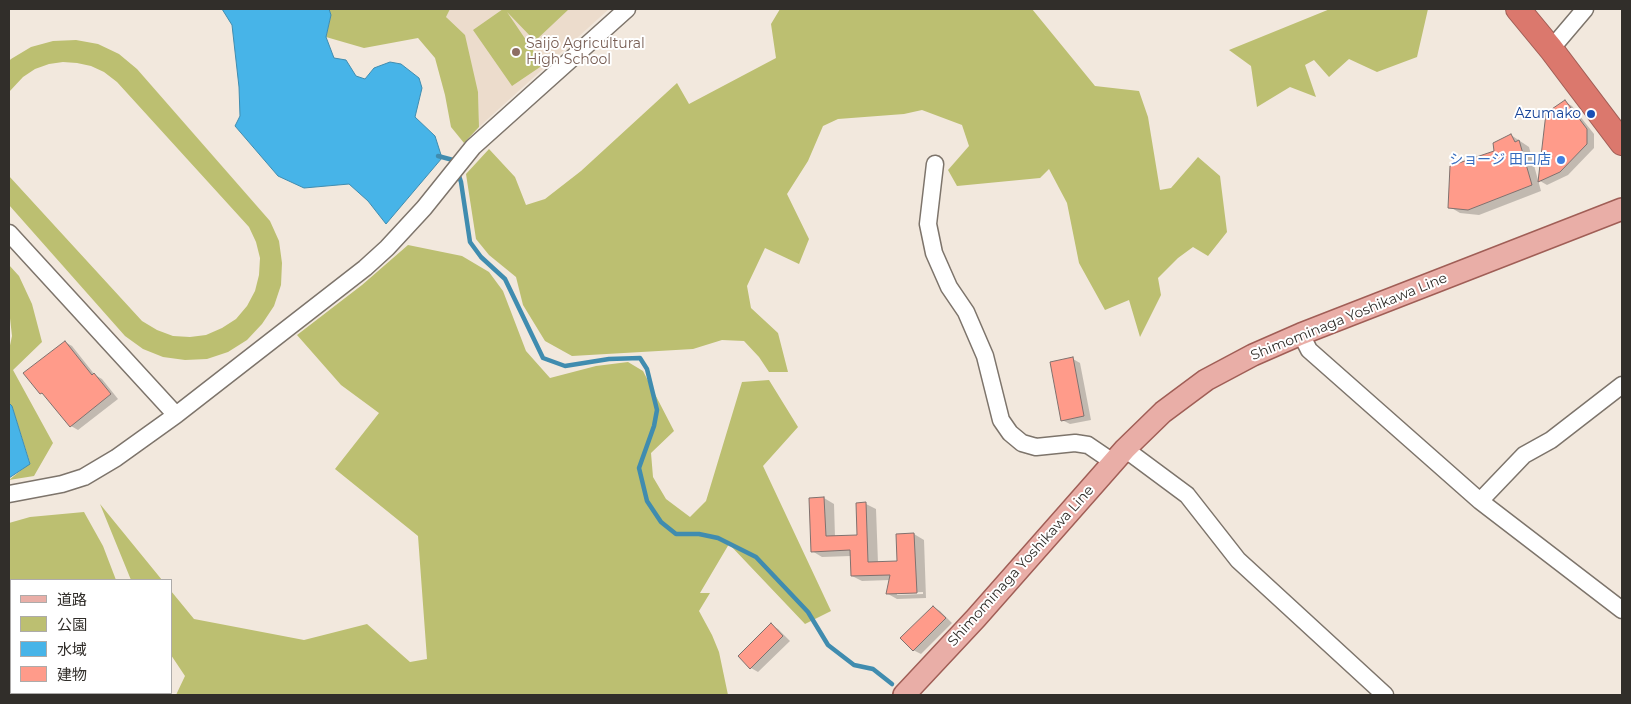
<!DOCTYPE html>
<meta charset="utf-8">
<style>
body{margin:0}
#map{position:relative;width:1631px;height:704px;overflow:hidden;background:#f2e8dd;font-family:Montserrat,"Noto Sans JP",sans-serif}
canvas{display:block}
.frame{position:absolute;inset:0;border:10px solid #312e2a;pointer-events:none}
.legend{position:absolute;left:10px;top:579px;width:162px;height:115px;box-sizing:border-box;background:#fff;border:1px solid #adabaa;margin:0;padding:6px 9px;list-style:none;font-size:15px;color:#312e2a}
.legend li{display:flex;align-items:center;gap:10px;height:25px}
.legend b{width:25px;border:1px solid #adabaa}
</style>
<div id="map">
<canvas width="1631" height="704"></canvas>
<div class="frame"></div>
<ul class="legend">
<li><b style="height:6px;background:#e9aea7"></b>道路</li>
<li><b style="height:14px;background:#bcbf71"></b>公園</li>
<li><b style="height:14px;background:#47b4e8"></b>水域</li>
<li><b style="height:14px;background:#ff9b8a"></b>建物</li>
</ul>
</div>
<script>
const ctx = document.querySelector('canvas').getContext('2d');
ctx.lineJoin = 'round';
function fillPath(path, color) { ctx.fillStyle = color; ctx.fill(path, 'evenodd'); }
const shape = rows => new Path2D(rows.map(r => 'M' + r).join(''));
function trace(path, color, width, dash) { ctx.strokeStyle = color; ctx.lineWidth = width; ctx.lineCap = dash ? 'butt' : 'round'; ctx.setLineDash(dash || []); ctx.stroke(path); }
function label(font, color, halo, rows, align = 'center') {
  ctx.font = font + ' Montserrat,"Noto Sans JP",sans-serif'; ctx.lineWidth = 4; ctx.setLineDash([]); ctx.textBaseline = 'middle'; ctx.strokeStyle = halo; ctx.fillStyle = color; for (const [text, x, y, turn = 0] of rows) {
    ctx.save(); ctx.translate(x, y); ctx.rotate((+turn || 0) * Math.PI / 180); ctx.textAlign = isNaN(turn) ? turn : align; if (halo) ctx.strokeText(text, 0, 0); ctx.fillText(text, 0, 0); ctx.restore();
  }
}
const built = shape([
 [450,9,609,9,479,127,478,92,446,17]
]);
const green = shape([
 [329,9,450,9,446,17,465,35,478,92,479,127,464,143,451,127,445,95,435,58,418,38,364,48,326,37,331,15],
 [503,9,569,9,535,41,507,12,543,65,512,86,473,30],
 [780,9,1032,9,1095,86,1139,91,1148,117,1160,190,1171,188,1198,157,1220,176,1227,232,1208,256,1193,247,1178,258,1158,278,1161,295,1140,337,1129,300,1105,310,1079,263,1067,203,1049,169,1040,178,957,186,948,170,969,146,962,125,922,110,904,114,838,119,823,126,808,161,787,194,809,239,799,264,765,248,747,286,751,308,778,333,788,372,769,372,759,357,744,341,722,340,693,349,572,356,545,341,523,305,516,277,489,255,476,239,466,174,489,149,515,177,526,205,545,199,581,171,677,83,689,104,776,58,771,24],
 [1330,9,1428,9,1417,57,1377,72,1349,59,1329,77,1314,60,1305,65,1316,97,1290,87,1257,107,1251,66,1229,50],
 [76,40,98,44,119,54,137,69,270,221,279,241,282,263,281,285,274,306,262,324,247,340,228,352,207,359,185,360,163,357,143,349,125,336,9,205,9,176,142,321,157,330,173,336,190,337,206,335,222,328,236,319,247,306,255,291,259,275,260,258,256,242,249,227,117,82,104,72,91,66,77,63,63,62,49,64,35,69,23,77,9,92,9,61,11,59,31,47,53,41],
 [408,245,462,256,489,272,503,291,526,351,550,378,596,366,628,362,643,371,674,431,651,453,653,477,666,499,690,517,706,501,742,382,769,380,798,427,763,466,831,611,805,624,729,544,700,593,710,593,699,611,712,635,719,652,728,695,176,695,185,676,171,655,171,591,194,619,304,640,367,624,410,662,427,659,418,536,335,469,379,413,341,385,297,335,362,285],
 [9,265,19,276,32,304,42,342,13,370,53,443,34,476,9,480,30,463,12,406,9,403,9,350,12,336,9,309],
 [100,504,162,580,131,580],
 [84,512,103,546,116,580,11,580,11,693,30,693,9,695,9,523,30,517]
]);
const water = shape([
 [222,9,329,9,331,15,326,37,334,58,346,60,356,76,365,79,374,68,390,62,401,64,419,78,422,88,415,117,435,136,442,158,386,224,368,201,349,184,304,188,278,176,235,126,240,116,239,87,232,25,222,9],
 [9,403,12,406,30,464,9,478,9,403]
]);
const shadow = shape([
 [1565,102,1572,106,1594,134,1594,148,1568,175,1547,185,1540,181],
 [1511,135,1529,147,1541,191,1479,215,1460,213,1450,207],
 [65,342,72,346,95,375,102,379,118,399,78,430,71,426,48,397,41,393],
 [1073,359,1080,363,1091,420,1070,424,1062,420],
 [824,498,834,504,835,537,858,536,866,504,876,509,878,563,898,562,914,534,924,540,926,598,897,599,888,594,890,580,862,581,852,576,851,556,822,557,812,551],
 [923,592,923,594,897,595,897,593],
 [933,607,940,611,952,623,921,654,913,650],
 [771,625,778,629,790,641,758,672,751,668,739,656]
]);
const stream = shape([
 [438,156,453,160,455,163],
 [458,173,461,182,470,242,481,257,505,279,543,358,565,366,609,359,640,358,647,369,657,410,654,426,639,468,647,501,661,522,676,534,699,534,718,538,756,557,808,612,828,645,854,665,873,669,892,684]
]);
const building = shape([
 [1565,100,1587,129,1587,144,1560,172,1538,182,1546,113,1565,100],
 [1511,134,1515,142,1519,140,1532,185,1468,210,1448,208,1450,166,1494,151,1493,143,1511,134],
 [65,341,92,375,94,373,111,394,70,427,42,393,40,394,23,373,65,341],
 [1073,357,1084,416,1061,421,1050,362,1073,357],
 [824,497,826,536,857,535,856,503,866,502,868,562,897,561,896,534,914,533,917,593,886,594,890,575,851,576,850,550,811,552,809,498,824,497],
 [933,606,946,618,913,651,900,638,933,606],
 [771,623,783,636,750,669,738,656,771,623]
]);
const minor = shape([
 [1551,49,1585,9],
 [935,164,928,224,934,253,949,287,966,312,985,356,1001,420,1010,433,1022,443,1036,447,1075,443,1088,445,1113,462],
 [9,233,176,415],
 [1301,334,1309,350,1480,501,1622,610],
 [1125,449,1187,495,1238,560,1385,695],
 [9,494,62,484,84,477,116,458,176,415,365,268,387,248,424,208,473,147,627,9],
 [1480,501,1524,455,1551,440,1622,385]
]);
const major = shape([
 [904,695,976,618,1125,449,1163,412,1206,380,1253,355,1301,334,1622,209]
]);
const highway = shape([
 [1518,9,1551,49,1622,143]
]);
const markers = [
 [516,52,5,"#8d6e63"],
 [1591,114,5,"#1a4fb4"],
 [1561,160,5,"#3f7fe0"]
];
const educationNames = [
 ["Saijō Agricultural",526,44],
 ["High School",526,60]
];
const transitNames = [
 ["Azumako",1581,114]
];
const shopNames = [
 ["ショージ 田口店",1551,160]
];
const streetNames = [
 ["Shimominaga Yoshikawa Line",1349,317,-22],
 ["Shimominaga Yoshikawa Line",1021,566,-48]
];
fillPath(built, '#ecdccc');
fillPath(green, '#bcbf71');
fillPath(water, '#47b4e8');
trace(water, '#408caf', 1);
fillPath(shadow, '#0003');
trace(stream, '#408caf', 4.5);
fillPath(building, '#ff9b8a');
trace(building, '#7f716e', 1);
trace(minor, '#7d746b', 19);
trace(major, '#a05e56', 24);
trace(highway, '#a05e56', 26);
trace(minor, '#fff', 16);
trace(major, '#e9aea7', 21);
trace(highway, '#db786d', 24);
for (const [x, y, r, color] of markers) { const dot = new Path2D(); dot.arc(x, y, r, 0, 2 * Math.PI); ctx.fillStyle = color; ctx.fill(dot); trace(dot, '#fff', 2); }
label('14px', '#785e54', '#fff', educationNames, 'left');
label('14px', '#164399', '#fff', transitNames, 'right');
label('14px', '#366cbe', '#fff', shopNames, 'right');
label('14px', '#312e2a', '#fff', streetNames);
</script>
